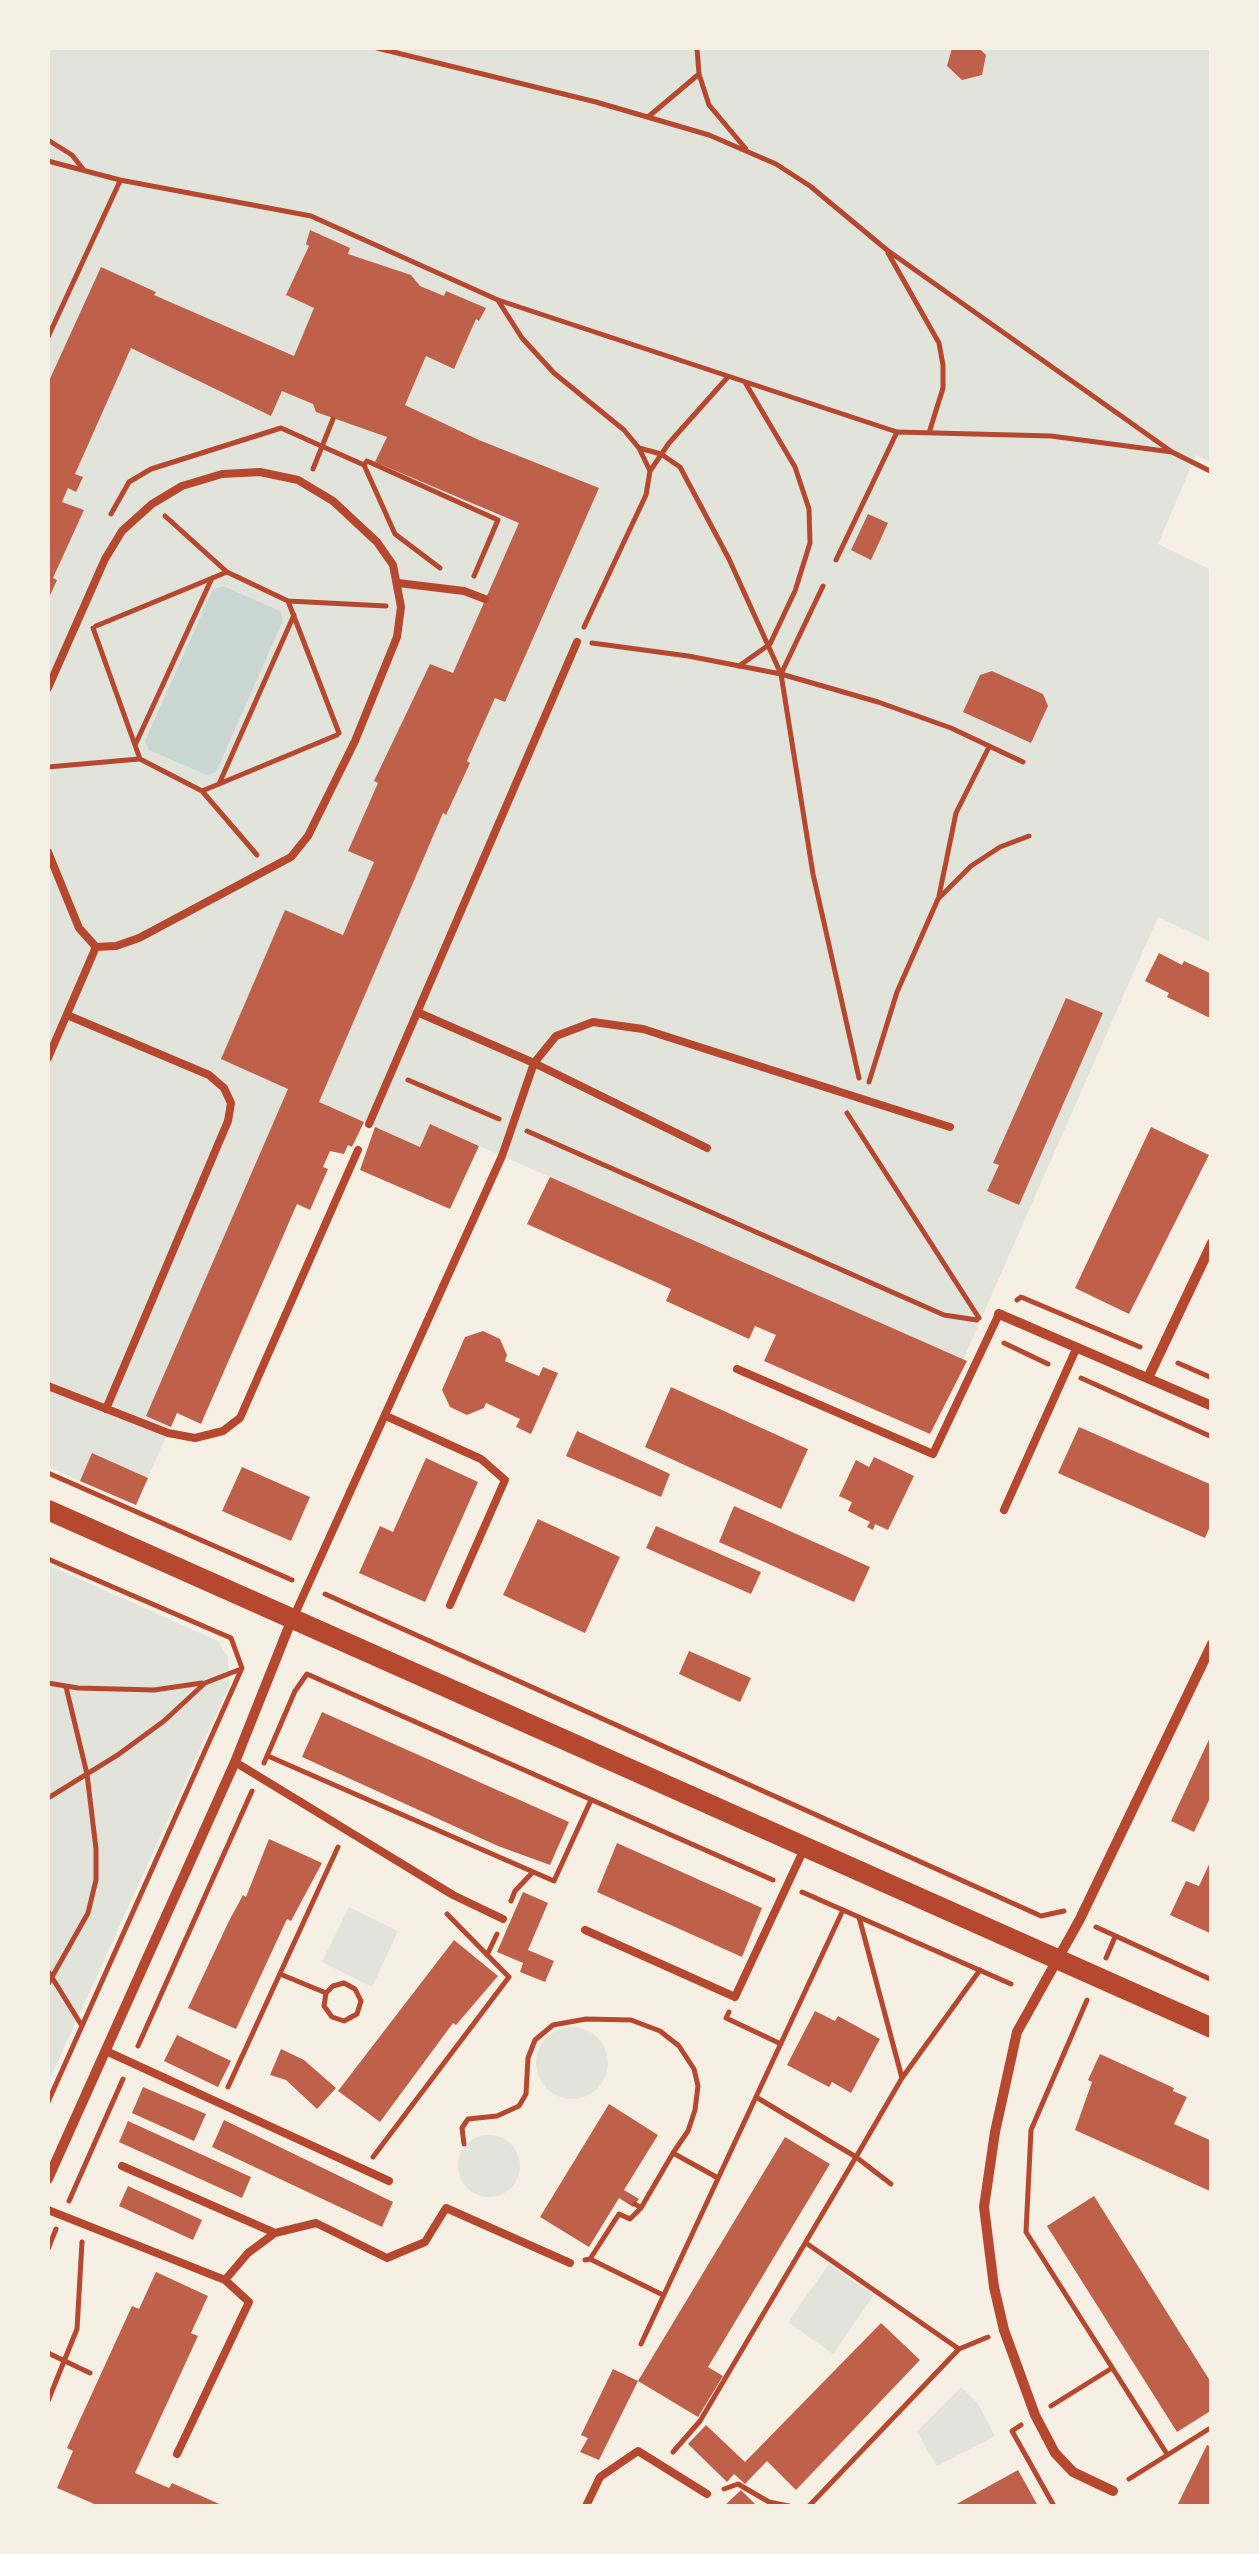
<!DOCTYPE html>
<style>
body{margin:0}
#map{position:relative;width:1259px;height:2554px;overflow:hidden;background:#f6efe4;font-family:Roboto,sans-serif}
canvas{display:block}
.frame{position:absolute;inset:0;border:50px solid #f6efe4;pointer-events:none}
</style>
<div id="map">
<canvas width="1259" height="2554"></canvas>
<div class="frame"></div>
</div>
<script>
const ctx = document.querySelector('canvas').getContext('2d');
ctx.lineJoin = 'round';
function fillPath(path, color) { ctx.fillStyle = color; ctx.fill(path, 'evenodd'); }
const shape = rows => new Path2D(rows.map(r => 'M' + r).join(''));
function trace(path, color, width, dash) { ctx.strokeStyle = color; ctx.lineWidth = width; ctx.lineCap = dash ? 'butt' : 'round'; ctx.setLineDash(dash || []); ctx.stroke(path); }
const green = shape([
 [48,48,1211,48,1211,462,1196,455,1158,544,1211,570,1211,942,1158,917,963,1360,430,1124,420,1147,313,1100,136,1505,48,1467],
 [48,1565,218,1641,228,1657,229,1686,48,2083],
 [349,1907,398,1931,372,1987,322,1962],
 '536 2063a36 36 0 1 1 72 0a36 36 0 1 1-72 0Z',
 '458 2166a31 31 0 1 1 62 0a31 31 0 1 1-62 0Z',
 [829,2264,874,2295,833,2354,788,2322],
 [961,2387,978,2404,995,2436,937,2466,917,2432]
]);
const water = shape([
 [223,586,280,611,283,620,216,772,207,775,149,750,145,741,213,589]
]);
const building = shape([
 [952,48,979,48,986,55,982,75,962,80,947,66],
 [310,230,350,248,348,254,411,275,420,286,444,296,446,291,486,308,479,321,476,319,454,369,426,356,405,405,479,440,599,488,505,702,495,698,467,761,470,763,446,815,443,813,319,1102,364,1122,352,1147,348,1145,344,1154,330,1151,323,1167,328,1169,310,1210,297,1204,201,1424,177,1413,171,1427,146,1416,288,1089,221,1059,285,910,343,935,374,862,348,851,378,783,374,781,430,664,453,673,519,523,375,462,387,437,316,412,313,404,282,391,271,416,131,348,75,474,83,477,76,492,68,488,62,502,84,510,53,578,57,580,48,600,48,383,101,267,156,292,154,295,294,356,314,308,286,295,309,246,306,244],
 [868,514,888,523,871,560,851,550],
 [992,671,1043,694,1048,706,1031,743,963,712,980,675],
 [1159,953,1182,965,1184,961,1212,974,1212,1019,1167,997,1169,993,1145,981],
 [1066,998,1103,1013,1019,1205,987,1191,999,1165,993,1163],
 [430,1124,479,1146,450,1209,360,1170,375,1127,420,1147],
 [1151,1127,1209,1155,1129,1314,1075,1288],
 [550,1177,967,1361,930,1434,764,1361,776,1335,755,1326,749,1339,666,1301,671,1289,527,1224],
 [483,1331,500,1339,507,1355,505,1361,539,1376,543,1367,558,1373,531,1434,516,1427,520,1419,486,1403,484,1408,467,1415,450,1407,442,1390,465,1337],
 [671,1387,808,1449,781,1509,645,1447],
 [1079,1427,1212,1485,1212,1522,1205,1538,1058,1473],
 [577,1431,670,1474,661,1497,566,1456],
 [92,1453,148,1478,136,1505,80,1481],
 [874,1457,914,1476,888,1530,875,1524,873,1530,867,1527,870,1522,848,1511,852,1502,839,1496,856,1460,869,1467],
 [426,1458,478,1482,425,1602,359,1573,380,1526,393,1532],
 [242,1467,310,1497,291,1541,222,1511],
 [734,1506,870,1567,854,1602,719,1542],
 [538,1519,620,1557,585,1633,503,1595],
 [656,1526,761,1572,751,1594,646,1548],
 [689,1651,751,1678,740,1702,679,1674],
 [322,1712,569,1822,550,1865,498,1846,302,1757],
 [1212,1733,1212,1794,1194,1832,1171,1821],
 [269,1839,322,1863,291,1921,287,1919,236,2029,188,2008,229,1921,243,1895,246,1897],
 [617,1843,762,1908,742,1957,597,1892],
 [1212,1858,1212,1934,1170,1915,1186,1881,1199,1886],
 [523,1892,548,1903,528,1950,554,1961,545,1982,520,1972,523,1963,497,1952],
 [454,1940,498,1976,456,2025,453,2023,380,2122,338,2091],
 [815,2011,835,2021,838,2016,880,2039,851,2093,832,2082,829,2087,787,2065],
 [177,2035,231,2061,218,2087,164,2061],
 [281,2049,304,2060,336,2088,317,2109,286,2080,270,2075],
 [1100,2054,1174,2088,1173,2091,1187,2097,1174,2124,1212,2141,1212,2192,1075,2130,1092,2082,1088,2080],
 [143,2087,206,2114,194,2141,132,2113],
 [609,2104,658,2135,624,2190,639,2199,633,2207,619,2198,589,2247,540,2217],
 [224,2120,393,2202,382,2227,212,2147],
 [128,2121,251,2177,242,2198,119,2142],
 [785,2137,830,2164,708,2367,723,2376,698,2417,638,2381],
 [128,2186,202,2220,193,2240,119,2206],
 [1094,2196,1212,2384,1212,2410,1177,2432,1047,2226],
 [156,2272,208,2296,191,2333,198,2336,135,2473,169,2488,172,2483,224,2506,99,2506,57,2488,73,2451,67,2448,132,2306,139,2309],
 [881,2323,920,2360,796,2490,767,2461,745,2484,734,2474,727,2482,688,2444,706,2425,745,2462],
 [613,2369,638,2381,599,2460,580,2452,588,2438,581,2435],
 [1207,2445,1212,2447,1212,2506,1177,2506],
 [1018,2470,1038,2506,953,2506],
 [741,2490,757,2506,724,2506]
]);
const path = shape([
 [377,48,596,102,709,135,776,164,810,186,887,250,1172,452,1212,472],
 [697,48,699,74,709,105,746,149],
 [648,117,699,74],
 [48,140,72,155,83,169],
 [48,161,120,180,311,216,498,300,897,432,1051,436,1172,452],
 [888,253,939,343,943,365,943,388,929,433],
 [499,302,522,338,554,373,624,430,639,448,650,471,646,495,584,627],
 [48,337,120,181],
 [639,448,661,454,680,467,729,559,781,674,813,874,859,1078],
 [364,465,395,534,440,568],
 [313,469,333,419],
 [650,471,669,443,727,378],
 [111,514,129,482,151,469,281,428,364,465,367,461,498,520,474,576],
 [165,516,227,572,288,601,386,606],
 [836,560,897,432],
 [288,601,339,733],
 [96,626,227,572],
 [93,628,140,759,202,791,257,855],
 [592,643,688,656,781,674,878,702,951,728,1023,762],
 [739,666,770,644,795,591,810,543,809,509,795,467,746,384],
 [781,674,823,586],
 [136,743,212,578],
 [48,767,139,759],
 [219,784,294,615],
 [202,791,337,735],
 [939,896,956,813,989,747],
 [408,1080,499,1119],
 [869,1082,897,992,938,899,971,866,1000,847,1029,836],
 [847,1113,979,1318],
 [527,1131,944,1315,977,1320],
 [1017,1300,1021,1297,1140,1347],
 [1004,1343,1048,1364],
 [1178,1363,1212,1378],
 [1081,1378,1212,1437],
 [48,1473,292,1580],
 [48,1559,231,1638,242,1668,48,2102],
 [325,1594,1041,1916,1064,1911],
 [48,1683,78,1688,154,1690,202,1683],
 [268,1756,554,1881,591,1800],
 [264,1763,295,1691,307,1674,773,1880],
 [48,1798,119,1754,164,1721,205,1683,241,1669],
 [802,1892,1011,1984],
 [511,1901,515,1891,533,1872],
 [859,1917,902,2078],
 [1096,1927,1212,1980],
 [487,1955,497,1934],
 [1106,1958,1115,1937],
 [48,1971,82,2026],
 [280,1974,326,1993,324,2006,332,2017,344,2021,357,2014,361,2001,355,1989,344,1983,333,1986,326,1993],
 [48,1984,88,1913,96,1880,96,1849,87,1774,66,1687],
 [1087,2000,1031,2130,1026,2232,1167,2454],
 [729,2012,726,2018,781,2044],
 [138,2046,252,1791],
 [228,2087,338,1847],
 [756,2097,856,2157,902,2078,980,1970],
 [464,2144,462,2128,468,2119,497,2116,519,2106,526,2094,528,2058,535,2040,553,2025,586,2019,631,2020,660,2031,679,2046,694,2069,698,2086,695,2110,688,2131,673,2153,718,2178],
 [373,2157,509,1977,447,1914],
 [69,2201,123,2079],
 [635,2204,641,2208,673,2153],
 [806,2243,959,2349],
 [48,2249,56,2229],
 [590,2259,619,2214,630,2219,641,2208],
 [585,2260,590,2259,663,2295],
 [641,2344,843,1910],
 [48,2353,90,2373],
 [48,2401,77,2329,82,2242],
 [1051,2406,1112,2368],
 [1021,2425,1012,2431,1054,2506],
 [673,2452,700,2421,856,2157,891,2184],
 [1129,2479,1212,2427],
 [724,2489,738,2484,769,2502,789,2506],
 [809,2506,959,2349,988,2337]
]);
const service = shape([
 [398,583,464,591,485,599],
 [48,688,105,559,122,531,152,504,182,486,222,474,260,472,298,480,333,501,377,542,393,565,401,607,397,637,355,741,308,836,291,857,139,938,116,946,96,947,79,928,48,852],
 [417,1012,534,1063,707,1148],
 [67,1015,209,1075,224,1088,231,1103,228,1121,106,1409],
 [48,1058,96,947],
 [369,1124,577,642],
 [737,1369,933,1454,999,1314],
 [48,1386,168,1433,195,1438,223,1431,240,1418,358,1150],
 [386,1416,481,1459,505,1480,450,1605],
 [1004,1510,1077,1347],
 [294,1616,502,1156,534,1063,556,1036,593,1022,643,1029,950,1127],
 [235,1762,453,1895,503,1919],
 [585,1930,735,1997,805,1847],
 [106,2051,389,2181],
 [122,2166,275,2233],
 [48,2210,225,2280,248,2253,275,2233,316,2223,387,2258,425,2242,446,2208,570,2263],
 [177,2454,249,2302,225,2280],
 [586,2506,600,2477,638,2451,707,2494]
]);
const minor = shape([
 [999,1314,1212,1406],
 [1148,1378,1212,1243],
 [48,2179,235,1762,292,1619],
 [1113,2491,1073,2472,1055,2453,1035,2415,1004,2330,994,2287,984,2207,995,2132,1017,2032,1080,1919,1212,1644]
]);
const secondary = shape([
 [48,1510,1212,2028]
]);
fillPath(green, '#e2e4dc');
fillPath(water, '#c9d6d2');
fillPath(building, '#bf614a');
trace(path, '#b5482f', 5);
trace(service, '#b5482f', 8);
trace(minor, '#b5482f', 10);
trace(secondary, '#b5482f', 20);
</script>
